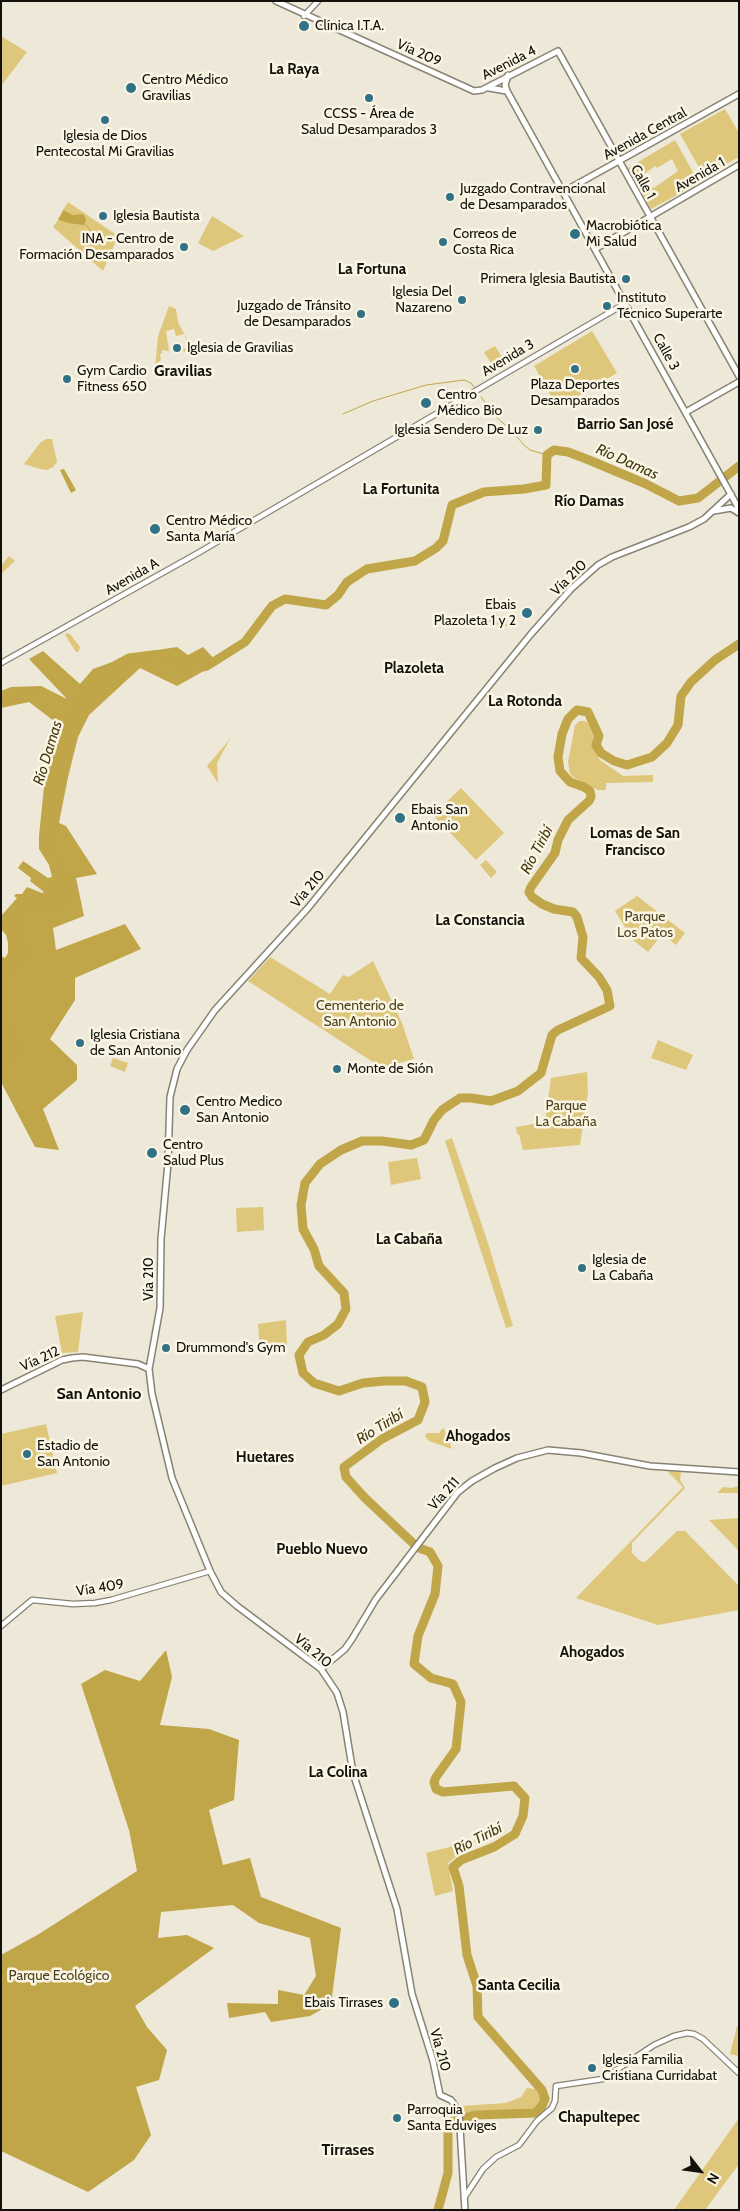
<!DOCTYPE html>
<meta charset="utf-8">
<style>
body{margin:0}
#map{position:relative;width:740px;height:2211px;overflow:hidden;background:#ede8d7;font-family:Cabin,sans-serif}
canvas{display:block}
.frame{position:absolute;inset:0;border:2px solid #12110b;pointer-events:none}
.north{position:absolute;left:675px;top:2146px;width:50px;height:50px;-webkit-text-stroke:4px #faf5e4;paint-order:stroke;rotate:120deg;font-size:14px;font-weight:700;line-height:20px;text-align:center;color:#12110b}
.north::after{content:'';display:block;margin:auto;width:18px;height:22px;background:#12110b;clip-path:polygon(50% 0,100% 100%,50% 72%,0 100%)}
</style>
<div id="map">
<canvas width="740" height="2211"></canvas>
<div class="frame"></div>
<div class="north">N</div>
</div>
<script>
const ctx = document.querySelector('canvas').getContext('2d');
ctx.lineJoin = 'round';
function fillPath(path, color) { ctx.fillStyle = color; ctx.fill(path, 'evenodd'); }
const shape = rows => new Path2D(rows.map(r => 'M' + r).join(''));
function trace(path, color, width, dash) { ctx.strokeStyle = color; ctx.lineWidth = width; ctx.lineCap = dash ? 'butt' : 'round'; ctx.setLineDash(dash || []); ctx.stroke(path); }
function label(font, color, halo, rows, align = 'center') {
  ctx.font = font + ' Cabin,sans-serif'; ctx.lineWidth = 5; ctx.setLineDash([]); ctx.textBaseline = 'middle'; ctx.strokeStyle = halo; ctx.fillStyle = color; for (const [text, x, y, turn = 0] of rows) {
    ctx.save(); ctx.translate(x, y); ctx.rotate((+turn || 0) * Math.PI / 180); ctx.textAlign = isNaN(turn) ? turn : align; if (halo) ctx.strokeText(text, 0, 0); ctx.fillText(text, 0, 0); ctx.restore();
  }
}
const green = shape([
 [1,36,27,52,1,86],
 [725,109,739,133,739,157,704,176,680,134],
 [675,140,699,183,651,209,628,168],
 [672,159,678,171,654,188,648,186,641,190,636,180,655,166,657,168],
 [68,202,118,236,103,271,53,227,58,220,68,223,73,215,63,210],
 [212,216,244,236,213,251,198,243],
 [169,306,176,309,178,322,191,347,184,352,183,349,189,346,184,334,176,336,174,329,166,331,169,351,162,350,162,353,160,354,161,360,156,364,157,368,155,368,158,336],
 [592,331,617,373,558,408,534,366],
 [495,346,506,363,495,370,484,352],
 [46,439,52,439,57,462,53,467,47,470,40,469,24,464,40,443],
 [9,556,15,561,1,574,1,566],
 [496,613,510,627,486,622],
 [67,633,70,634,80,647,79,651,76,652,65,635],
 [580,721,585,721,590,724,594,733,594,749,600,760,623,776,653,775,653,782,606,783,606,790,598,790,573,777,570,773,568,762,575,725],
 [230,739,217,763,218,783,207,766],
 [461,788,504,833,476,860,433,815],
 [486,860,497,872,491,878,480,865],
 [637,896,685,933,676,945,662,934,648,952,634,941,615,911],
 [270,957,330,994,343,975,349,977,373,961,402,1023,414,1059,374,1070,373,1062,248,981],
 [658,1040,693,1055,686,1070,651,1058],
 [113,1058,128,1063,125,1072,110,1066],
 [587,1072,588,1092,580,1145,523,1150,519,1134,517,1134,516,1127,545,1122,551,1078],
 [452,1138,487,1240,513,1326,506,1328,445,1141],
 [417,1158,421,1179,391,1185,388,1162],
 [263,1207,264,1230,237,1232,236,1208],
 [83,1312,78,1352,62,1353,55,1316],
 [286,1320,287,1348,260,1351,258,1324],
 [46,1424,57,1473,1,1486,1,1434],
 [443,1428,444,1429,452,1449,429,1441,425,1436,427,1433,439,1433],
 [667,1471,681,1472,680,1480,685,1488,632,1543,632,1553,640,1561,645,1562,677,1531,685,1531,739,1586,739,1610,658,1625,576,1598,683,1487],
 [739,1486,739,1493,717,1493,723,1487,731,1488],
 [739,1518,739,1551,709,1520],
 [477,1840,448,1863,453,1891,435,1896,426,1853],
 [737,2026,739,2027,739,2056,730,2054],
 [527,2088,540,2090,542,2101,539,2107,532,2113,473,2112,463,2114,461,2106,506,2103,521,2097],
 [739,2118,739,2164,705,2210,674,2210]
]);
const forest = shape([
 [63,210,73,215,83,214,86,219,84,225,68,223,58,220],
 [64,469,76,490,71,493,60,470],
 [177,647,188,655,203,647,218,663,177,686,140,668,89,715,78,737,68,777,59,823,66,826,97,874,76,878,84,916,53,928,56,950,125,924,141,949,75,978,75,1000,50,1039,77,1065,77,1080,43,1109,59,1150,35,1147,1,1082,1,956,5,958,8,953,8,943,6,935,1,929,1,916,17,898,14,896,16,894,22,894,27,887,42,893,44,892,30,881,31,878,18,868,23,861,48,878,52,877,49,865,39,849,39,836,45,777,62,732,54,721,29,702,1,708,1,691,11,687,41,686,67,699,29,659,43,651,80,684,93,669,137,653],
 [166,1650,172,1677,160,1725,209,1729,239,1740,234,1800,209,1810,223,1865,250,1858,261,1897,341,1928,331,2004,310,2016,271,2022,265,2012,229,2018,227,2003,278,2004,278,1990,304,1995,316,1976,310,1938,259,1923,233,1905,161,1912,158,1938,187,1935,214,1948,135,2006,147,2027,167,2050,159,2080,136,2087,151,2135,134,2160,88,2192,1,2151,1,1955,39,1934,137,1871,129,1830,81,1684,105,1670,140,1681]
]);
const stream = shape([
 [59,218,83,222,96,237,103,240,108,238],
 [481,397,495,416,511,430,524,445,530,450,547,455],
 [343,414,373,401,426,385,464,380,471,383,474,387],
 [1,699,33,695,51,701,70,723]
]);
const river = shape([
 [1,963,9,966,16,963,22,954,10,921,13,912,20,903,45,904,56,902,63,894,61,881,47,846,46,827,50,795,70,723,105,671,129,658,152,655,175,656,197,668,207,666,245,642,272,606,285,599,326,605,338,595,347,582,367,569,415,561,436,548,443,541,452,505,484,492,524,489,546,485,547,455,554,450,568,452,589,460,646,484,679,501,698,498,739,466],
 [1,1023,12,1046,11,1051,7,1053,1,1052],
 [415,1545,365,1498,346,1477,344,1467,382,1439,418,1420,425,1402,422,1387,406,1381,384,1381,363,1383,339,1391,314,1383,303,1373,299,1355,308,1342,324,1335,338,1324,346,1309,344,1293,319,1266,314,1249,303,1229,301,1205,305,1183,320,1164,341,1150,362,1141,382,1141,411,1145,424,1140,434,1120,442,1110,460,1098,471,1098,491,1101,518,1091,541,1073,552,1035,558,1030,610,1006,607,990,599,977,581,958,583,937,577,917,573,912,554,909,542,904,532,897,529,892,531,887,555,853,558,840,568,820,589,801,591,797,590,791,584,787,570,782,560,771,558,757,562,734,568,719,577,710,588,712,599,736,596,745,601,753,614,761,627,765,652,757,667,743,678,725,681,696,691,682,715,660,739,644],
 [419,1548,430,1552,438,1566,435,1594,418,1636,414,1664,431,1678,453,1684,461,1702,456,1749,436,1777,434,1782,436,1789,443,1792,514,1786,525,1798,523,1816,515,1834,494,1847,461,1860,453,1867,459,1886,467,1955,477,1986,478,2017,542,2090,545,2099,542,2106,535,2113,477,2115,452,2121,448,2130,448,2173,438,2210]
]);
const tertiary = shape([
 [304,16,318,1],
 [1,663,198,553,626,303],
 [1,1626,32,1600,73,1604,95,1603,111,1600,210,1571],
 [464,2198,483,2169,496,2157,519,2145,537,2121,552,2108,555,2101,556,2086,603,2079,654,2045,674,2036,687,2033,694,2034,703,2039,739,2073]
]);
const secondary = shape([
 [276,1,474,91,482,90,558,51,739,376],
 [508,75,505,85,507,91,739,509],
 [489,88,507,91],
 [563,192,739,94],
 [595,249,739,165],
 [686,412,739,382],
 [714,511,731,508,739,513],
 [1,1390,62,1360,72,1358,83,1357,138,1364,149,1369],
 [321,1669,345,1649,352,1639,376,1599,458,1492,472,1481,495,1468,517,1458,548,1450,581,1453,650,1466,739,1472],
 [465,2210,459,2111,451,2100,440,2095,433,2061,412,1994,397,1909,353,1773,343,1712,337,1693,321,1669,237,1606,221,1592,210,1571,172,1478,152,1394,149,1369,160,1308,161,1239,168,1163,170,1097,177,1069,187,1050,215,1010,308,908,531,634,571,589,598,565,612,557,689,527,704,519,731,494]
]);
const markers = [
 [304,26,6,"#317185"],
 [131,88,6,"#317185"],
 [369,98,5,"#317185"],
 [105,120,5,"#317185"],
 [450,197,5,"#317185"],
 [103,216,5,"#317185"],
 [575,234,6,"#317185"],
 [443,242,5,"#317185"],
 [184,247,5,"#317185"],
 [626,279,5,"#317185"],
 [462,300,5,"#317185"],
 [607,306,5,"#317185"],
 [361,314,5,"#317185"],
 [177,348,5,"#317185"],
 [575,369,5,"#317185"],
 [67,379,5,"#317185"],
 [426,403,6,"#317185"],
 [538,430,5,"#317185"],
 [155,529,6,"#317185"],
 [527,613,6,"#317185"],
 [400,818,6,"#317185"],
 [80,1043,5,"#317185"],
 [337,1069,5,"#317185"],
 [185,1110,6,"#317185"],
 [152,1153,6,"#317185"],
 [582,1268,5,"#317185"],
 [166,1348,5,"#317185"],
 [27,1454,5,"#317185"],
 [394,2003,6,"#317185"],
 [592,2068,5,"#317185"],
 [397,2118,5,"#317185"]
];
const poiNames = [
 ["Clínica I.T.A.",315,26],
 ["Centro Médico",142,80],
 ["Gravilias",142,96],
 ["CCSS - Área de",369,114,"center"],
 ["Salud Desamparados 3",369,130,"center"],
 ["Iglesia de Dios",105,136,"center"],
 ["Pentecostal Mi Gravilias",105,152,"center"],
 ["Juzgado Contravencional",460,189],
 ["de Desamparados",460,205],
 ["Iglesia Bautista",113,216],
 ["Macrobiótica",586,226],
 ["Mi Salud",586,242],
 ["Correos de",453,234],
 ["Costa Rica",453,250],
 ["INA - Centro de",174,239,"right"],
 ["Formación Desamparados",174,255,"right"],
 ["Primera Iglesia Bautista",616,279,"right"],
 ["Iglesia Del",452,292,"right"],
 ["Nazareno",452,308,"right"],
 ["Instituto",617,298],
 ["Técnico Superarte",617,314],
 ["Juzgado de Tránsito",351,306,"right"],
 ["de Desamparados",351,322,"right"],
 ["Iglesia de Gravilias",187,348],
 ["Gym Cardio",77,371],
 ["Fitness 650",77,387],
 ["Plaza Deportes",575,385,"center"],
 ["Desamparados",575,401,"center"],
 ["Centro",437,395],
 ["Médico Bio",437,411],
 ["Iglesia Sendero De Luz",528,430,"right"],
 ["Centro Médico",166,521],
 ["Santa María",166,537],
 ["Ebais",516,605,"right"],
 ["Plazoleta 1 y 2",516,621,"right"],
 ["Ebais San",411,810],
 ["Antonio",411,826],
 ["Iglesia Cristiana",90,1035],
 ["de San Antonio",90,1051],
 ["Monte de Sión",347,1069],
 ["Centro Medico",196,1102],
 ["San Antonio",196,1118],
 ["Centro",163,1145],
 ["Salud Plus",163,1161],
 ["Iglesia de",592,1260],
 ["La Cabaña",592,1276],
 ["Drummond's Gym",176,1348],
 ["Estadio de",37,1446],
 ["San Antonio",37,1462],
 ["Ebais Tirrases",383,2003,"right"],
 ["Iglesia Familia",602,2060],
 ["Cristiana Curridabat",602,2076],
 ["Parroquia",407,2110],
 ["Santa Eduviges",407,2126]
];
const streetNames = [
 ["Vía 209",419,53,24],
 ["Avenida 4",509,63,-27],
 ["Avenida Central",645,134,-29],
 ["Avenida 1",700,175,-30],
 ["Calle 1",643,182,61],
 ["Calle 3",666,352,61],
 ["Avenida 3",508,358,-31],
 ["Avenida A",132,577,-30],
 ["Vía 210",569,578,-44],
 ["Vía 210",308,889,-50],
 ["Vía 210",149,1279,-90],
 ["Vía 212",40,1359,-24],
 ["Vía 211",444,1494,-48],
 ["Vía 409",100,1588,-9],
 ["Vía 210",313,1651,40],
 ["Vía 210",440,2050,74]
];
const parkNames = [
 ["Parque",645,917],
 ["Los Patos",645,933],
 ["Cementerio de",360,1006],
 ["San Antonio",360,1022],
 ["Parque",566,1106],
 ["La Cabaña",566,1122],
 ["Parque Ecológico",59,1976]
];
const neighbourhoodNames = [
 ["La Raya",294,70],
 ["La Fortuna",372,270],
 ["Barrio San José",625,425],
 ["La Fortunita",401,490],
 ["Río Damas",589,502],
 ["Plazoleta",414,669],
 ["La Rotonda",525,702],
 ["Lomas de San",635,834],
 ["Francisco",635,851],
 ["La Constancia",480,921],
 ["La Cabaña",409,1240],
 ["Ahogados",478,1437],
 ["Huetares",265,1458],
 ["Pueblo Nuevo",322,1550],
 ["Ahogados",592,1653],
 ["La Colina",338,1773],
 ["Santa Cecilia",519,1986],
 ["Chapultepec",599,2118]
];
const waterNames = [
 ["Río Damas",627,462,24],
 ["Río Damas",48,753,-73],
 ["Río Tiribí",537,850,-62],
 ["Río Tiribí",380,1427,-32],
 ["Río Tiribí",478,1839,-27]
];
const quarterNames = [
 ["Gravilias",183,371],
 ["San Antonio",99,1394],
 ["Tirrases",348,2150]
];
fillPath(green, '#dec77a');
fillPath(forest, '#c0a549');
trace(stream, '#c0a649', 1);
trace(river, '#c0a649', 9);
trace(tertiary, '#878374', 7);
trace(secondary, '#878374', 8);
trace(tertiary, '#fff', 4.5);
trace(secondary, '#fff', 5);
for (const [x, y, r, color] of markers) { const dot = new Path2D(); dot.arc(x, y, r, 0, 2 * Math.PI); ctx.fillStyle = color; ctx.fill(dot); trace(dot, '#faf5e4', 2); }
label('14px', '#12110b', '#faf5e4', poiNames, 'left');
label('14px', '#12110b', '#faf5e4', streetNames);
label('14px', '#4f441d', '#faf5e4', parkNames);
label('bold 15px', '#12110b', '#faf5e4', neighbourhoodNames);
label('italic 15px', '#453a12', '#faf5e4', waterNames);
label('bold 16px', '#12110b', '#faf5e4', quarterNames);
</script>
